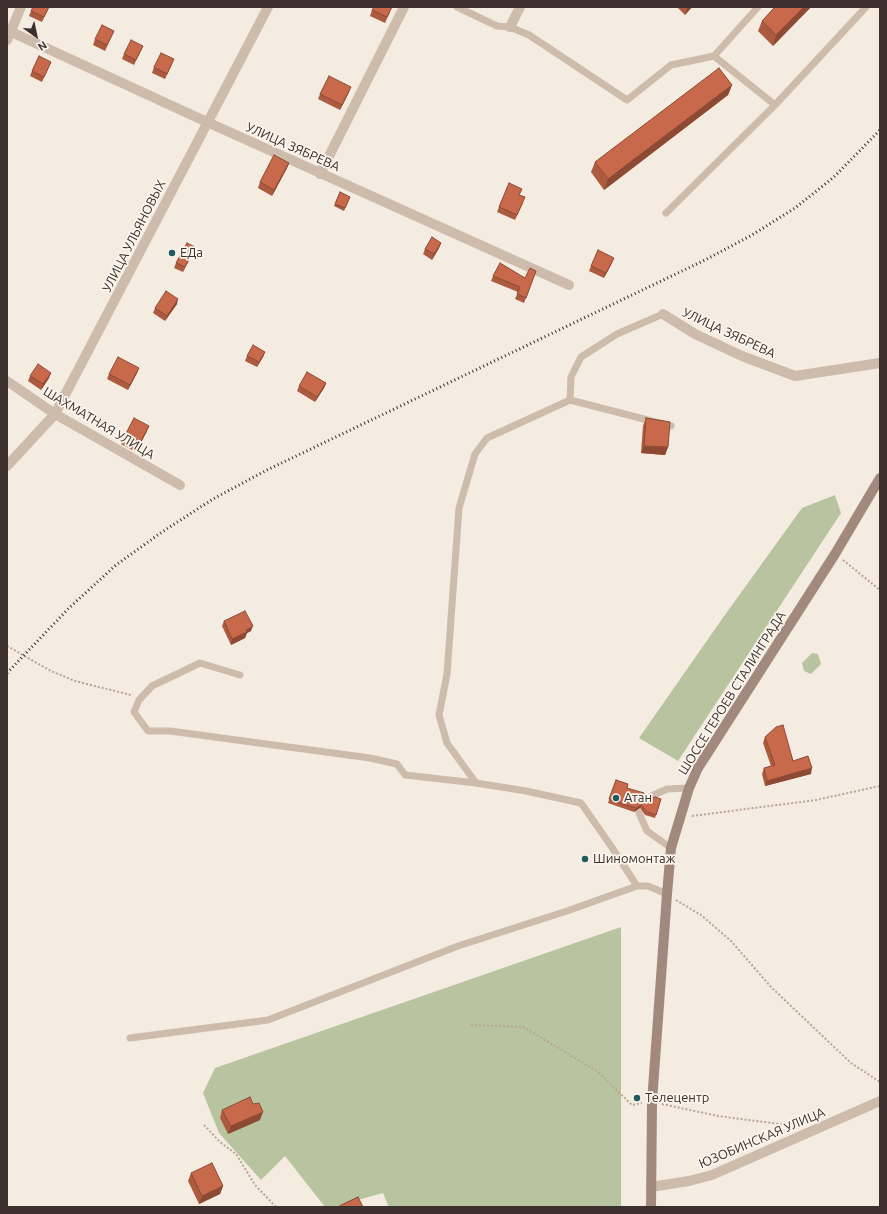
<!DOCTYPE html>
<meta charset="utf-8">
<style>
body{margin:0}
#map{position:relative;width:887px;height:1214px;overflow:hidden;background:#f4ebe1;font-family:Ubuntu,sans-serif}
canvas{display:block}
.frame{position:absolute;inset:0;border:8px solid #3b302b;pointer-events:none}
.north{position:absolute;left:16px;top:16px;width:40px;height:40px;-webkit-text-stroke:3px #fbf5ee;paint-order:stroke;rotate:147deg;font-size:11px;font-weight:700;line-height:16px;text-align:center;color:#3b302b}
.north::after{content:'';display:block;margin:auto;width:14px;height:18px;background:#3b302b;clip-path:polygon(50% 0,100% 100%,50% 72%,0 100%)}
</style>
<div id="map">
<canvas width="887" height="1214"></canvas>
<div class="frame"></div>
<div class="north">N</div>
</div>
<script>
const ctx = document.querySelector('canvas').getContext('2d');
ctx.lineJoin = 'round';
function fillPath(path, color) { ctx.fillStyle = color; ctx.fill(path, 'evenodd'); }
const shape = rows => new Path2D(rows.map(r => 'M' + r).join(''));
function trace(path, color, width, dash) { ctx.strokeStyle = color; ctx.lineWidth = width; ctx.lineCap = dash ? 'butt' : 'round'; ctx.setLineDash(dash || []); ctx.stroke(path); }
function label(font, color, halo, rows, align = 'center') {
  ctx.font = font + ' Ubuntu,sans-serif'; ctx.lineWidth = 3.5; ctx.setLineDash([]); ctx.textBaseline = 'middle'; ctx.strokeStyle = halo; ctx.fillStyle = color; for (const [text, x, y, turn = 0] of rows) {
    ctx.save(); ctx.translate(x, y); ctx.rotate((+turn || 0) * Math.PI / 180); ctx.textAlign = isNaN(turn) ? turn : align; if (halo) ctx.strokeText(text, 0, 0); ctx.fillText(text, 0, 0); ctx.restore();
  }
}
const green = shape([
 [835,495,841,513,678,761,639,738,722,619,802,508],
 [812,653,818,654,821,664,811,674,804,671,802,663],
 [621,927,621,1207,389,1207,383,1193,332,1207,325,1207,285,1156,261,1180,219,1133,203,1093,215,1068]
]);
const path = shape([
 [843,560,880,590],
 [7,646,51,671,75,681,131,695],
 [692,816,816,800,880,786],
 [676,900,701,915,731,941,771,987,851,1063,880,1082],
 [471,1025,523,1027,597,1071,632,1105,642,1103],
 [662,1104,718,1116,780,1124,798,1125],
 [204,1125,220,1142,236,1154,255,1185,276,1207]
]);
const service = shape([
 [457,7,497,26,510,27,529,35,627,100,671,65,714,56],
 [758,7,714,56,775,105],
 [666,213,775,105,866,7],
 [663,314,617,334,581,357,571,377,570,400,671,426],
 [240,675,200,663,152,686,139,700,134,712,148,731,170,731,370,758,397,764,405,775,476,783,526,791,581,803,611,846,637,886],
 [476,783,447,743,439,715,447,674,459,508,475,454,487,438,570,400],
 [647,798,667,789,689,788],
 [639,813,647,831,671,848],
 [130,1038,268,1020,458,946,567,911,637,886,648,886,667,894]
]);
const minor = shape([
 [510,27,520,7],
 [7,40,21,7],
 [207,122,569,285],
 [320,174,404,7],
 [663,314,695,334,742,356,795,376,880,363],
 [7,381,55,414,180,485],
 [651,1187,689,1181,712,1175,880,1101]
]);
const tertiary = shape([
 [7,30,207,122],
 [7,466,55,414,268,7]
]);
const secondary = shape([
 [651,1207,652,1102,667,894,671,848,689,788,698,768,835,554,880,478]
]);
const rail = shape([
 [7,673,69,608,116,565,162,532,213,499,267,470,705,260,752,235,795,208,834,177,880,130]
]);
const wall = shape([
 [49,7,42,22,29,16,31,11],
 [677,7,692,7,685,15],
 [775,7,811,7,773,46,758,31,762,21],
 [372,10,390,12,385,23,370,16],
 [114,31,105,51,93,45,95,39],
 [143,46,134,65,122,59,124,54],
 [51,62,42,82,30,76,32,71],
 [172,64,165,79,152,73,154,67],
 [732,85,728,95,604,190,591,172,595,162],
 [349,92,340,110,318,99,320,94],
 [289,163,287,168,272,196,258,188,260,182],
 [340,192,350,197,344,211,334,206],
 [520,195,523,203,515,220,497,212,499,207],
 [441,243,439,248,432,260,423,254,425,249],
 [195,247,193,252,183,272,174,268,176,263],
 [612,263,604,278,589,271,591,266],
 [536,271,524,303,515,299,518,292,491,281,493,276,525,278],
 [177,304,165,321,153,313,155,308],
 [265,352,263,357,257,367,245,361,247,356],
 [137,373,128,390,107,379,109,374],
 [30,376,49,378,41,390,28,381],
 [326,383,324,388,315,402,297,391,299,386],
 [646,418,668,447,665,455,641,453,643,426],
 [147,431,136,452,121,444,123,439],
 [224,621,251,631,247,633,245,638,231,645,222,626],
 [765,737,793,761,811,774,765,786,762,774,764,768,771,766,763,743],
 [616,780,627,788,646,799,661,799,655,818,645,815,640,808,634,812,608,803],
 [222,1110,260,1120,228,1134,220,1118],
 [191,1173,223,1186,220,1194,199,1204,188,1181]
]);
const shadedWall = shape([
 [687,7,692,7,685,15],
 [804,7,811,7,773,46,776,35],
 [732,85,728,95,604,190,608,179],
 [351,87,349,92,340,110,342,105],
 [289,163,287,168,272,196,274,190],
 [441,243,439,248,432,260,434,254],
 [195,247,193,252,183,272,185,267],
 [614,258,612,263,604,278,606,273],
 [178,299,177,304,165,321,167,316],
 [265,352,263,357,257,367,259,362],
 [139,368,137,373,128,390,130,385],
 [51,373,49,378,41,390,43,384],
 [326,383,324,388,315,402,317,397],
 [149,426,147,431,136,452,138,447],
 [644,446,668,447,665,455,641,453],
 [253,626,251,631,247,633,245,638,231,645,232,639,246,630],
 [812,768,811,774,765,786,767,781],
 [641,805,640,808,634,812,636,808],
 [263,1112,260,1120,228,1134,231,1126],
 [223,1186,220,1194,199,1204,202,1196]
]);
const building = shape([
 [33,7,49,7,44,17,31,11,33,7],
 [374,7,392,7,387,17,372,10,374,7],
 [775,7,804,7,776,35,762,21,775,7],
 [102,25,114,31,107,45,95,39,102,25],
 [131,40,143,46,136,60,124,54,131,40],
 [161,53,174,59,167,74,154,67,161,53],
 [39,56,51,62,44,77,32,71,39,56],
 [719,68,732,85,608,179,595,162,719,68],
 [329,76,351,87,342,105,320,94,329,76],
 [274,155,289,163,274,190,260,182,274,155],
 [509,183,522,189,519,195,525,197,517,215,499,207,509,183],
 [340,192,350,197,345,208,335,204,340,192],
 [432,237,441,243,434,254,425,249,432,237],
 [187,243,195,247,185,267,176,263,187,243],
 [598,250,614,258,606,273,591,266,598,250],
 [500,263,525,278,530,268,536,271,526,298,517,294,520,287,493,276,500,263],
 [166,291,178,299,167,316,155,308,166,291],
 [253,345,265,352,259,362,247,356,253,345],
 [118,357,139,368,130,385,109,374,118,357],
 [38,364,51,373,43,384,30,376,38,364],
 [307,372,326,383,317,397,299,386,307,372],
 [134,418,149,426,138,447,123,439,134,418],
 [646,418,670,422,668,447,644,446,646,418],
 [245,611,253,626,246,630,247,632,232,639,224,621,245,611],
 [783,725,793,761,808,756,812,768,767,781,764,768,775,765,765,737,776,727,783,725],
 [616,780,628,784,627,788,644,793,646,799,655,797,661,799,656,815,647,812,641,805,636,808,609,799,616,780],
 [250,1097,253,1104,259,1103,263,1112,231,1126,222,1110,250,1097],
 [212,1163,223,1186,202,1196,191,1173,212,1163],
 [358,1197,363,1207,337,1207,358,1197]
]);
const markers = [
 [172,253,4,"#1f5a5e"],
 [616,798,4,"#1f5a5e"],
 [585,859,4,"#1f5a5e"],
 [637,1098,4,"#1f5a5e"]
];
const streetNames = [
 ["УЛИЦА ЗЯБРЕВА",293,147,24],
 ["УЛИЦА УЛЬЯНОВЫХ",134,236,-63],
 ["УЛИЦА ЗЯБРЕВА",729,333,25],
 ["ШАХМАТНАЯ УЛИЦА",99,423,31],
 ["ШОССЕ ГЕРОЕВ СТАЛИНГРАДА",732,693,-58],
 ["ЮЗОБИНСКАЯ УЛИЦА",762,1138,-23]
];
const poiNames = [
 ["ЕДа",180,253],
 ["Атан",624,798],
 ["Шиномонтаж",593,859],
 ["Телецентр",645,1098]
];
fillPath(green, '#b8c4a0');
trace(path, '#b9a596', 2, [2, 2]);
trace(service, '#cdbbac', 7);
trace(minor, '#cdbbac', 10);
trace(tertiary, '#cdbbac', 10);
trace(secondary, '#a18a7d', 10);
trace(rail, '#3b302b', 3, [1, 3]);
fillPath(wall, '#ac5a40');
fillPath(shadedWall, '#8c4a34');
fillPath(building, '#c8694b');
trace(building, '#8c4a34', 1);
for (const [x, y, r, color] of markers) { const dot = new Path2D(); dot.arc(x, y, r, 0, 2 * Math.PI); ctx.fillStyle = color; ctx.fill(dot); trace(dot, '#fbf5ee', 1.5); }
label('13px', '#3b302b', '#fbf5ee', streetNames);
label('13px', '#3b302b', '#fbf5ee', poiNames, 'left');
</script>
